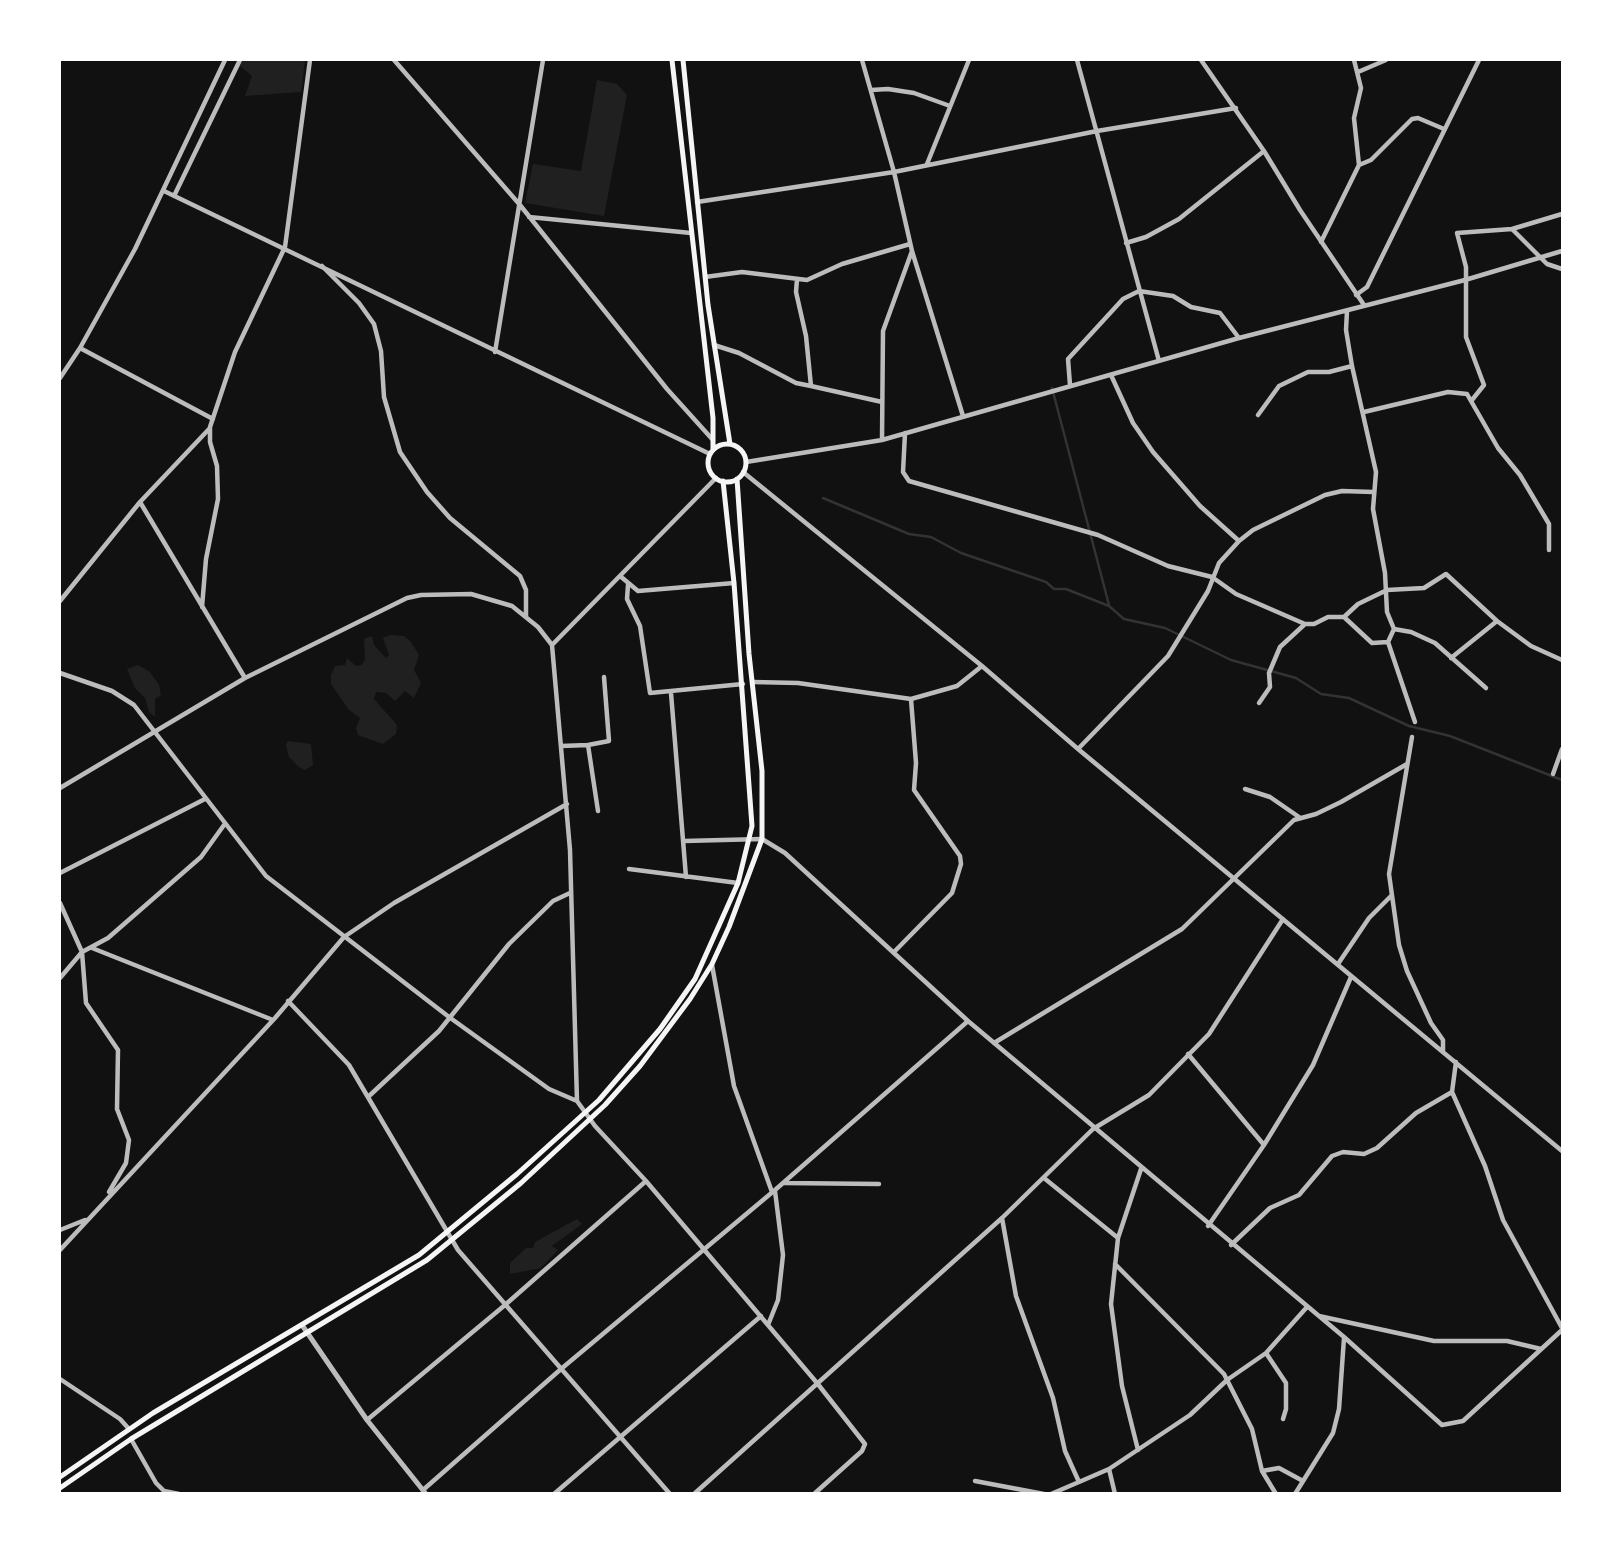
<!DOCTYPE html>
<style>
body{margin:0}
#map{position:relative;width:1622px;height:1553px;overflow:hidden;background:#111;font-family:Arial,sans-serif}
canvas{display:block}
.frame{position:absolute;inset:0;border:61px solid #fff;pointer-events:none}
</style>
<div id="map">
<canvas width="1622" height="1553"></canvas>
<div class="frame"></div>
</div>
<script>
const ctx = document.querySelector('canvas').getContext('2d');
ctx.lineJoin = 'round';
function fillPath(path, color) { ctx.fillStyle = color; ctx.fill(path, 'evenodd'); }
const shape = rows => new Path2D(rows.map(r => 'M' + r).join(''));
function trace(path, color, width, dash) { ctx.strokeStyle = color; ctx.lineWidth = width; ctx.lineCap = dash ? 'butt' : 'round'; ctx.setLineDash(dash || []); ctx.stroke(path); }
const green = shape([
 [243,60,305,60,301,92,245,96,252,76,240,66],
 [597,80,617,84,627,95,604,216,525,203,533,164,581,171],
 [390,635,404,636,411,642,419,655,414,670,421,683,414,698,405,691,395,701,386,693,376,692,374,699,397,725,396,734,383,744,358,735,356,728,360,718,349,710,331,684,331,675,335,666,345,665,347,658,356,666,362,665,365,659,364,639,372,636,374,645,386,658,389,655,383,638],
 [138,665,150,672,159,685,161,695,155,699,155,717,149,712,145,698,135,688,127,669],
 [288,741,311,744,313,765,305,770,299,767,289,757,286,745],
 [577,1219,582,1224,552,1246,558,1250,541,1268,510,1274,510,1263,526,1248,533,1248,535,1242]
]);
const stream = shape([
 [1052,388,1109,605],
 [823,498,909,534,931,537,961,553,1046,582,1054,589,1066,589,1109,606,1124,619,1165,628,1231,660,1296,678,1321,694,1349,698,1409,726,1450,736,1562,780]
]);
const minor = shape([
 [394,60,520,205,667,389,713,440],
 [862,60,894,172,912,251,963,416],
 [1077,60,1159,361],
 [1201,60,1264,151,1300,210,1364,305],
 [1358,72,1386,60],
 [871,90,888,89,914,93,950,106],
 [927,164,969,60],
 [1359,165,1371,160,1412,119,1418,118,1444,129],
 [164,191,710,454],
 [174,196,240,60],
 [697,202,894,172,1097,131,1236,108],
 [529,217,691,233],
 [1512,229,1562,214],
 [1321,242,1359,165,1354,118,1361,88,1354,60],
 [1126,243,1146,237,1179,219,1264,151],
 [322,266,359,303,374,324,381,351,384,397,400,452,427,492,450,518,520,576,526,590,526,616],
 [705,277,742,272,807,280,842,264,910,244],
 [1356,295,1367,287,1479,60],
 [1347,311,1346,330,1352,366,1376,472,1373,509,1385,573,1387,612,1394,629,1388,642,1415,722],
 [714,345,739,353,796,383,811,386,806,336,796,292,797,279],
 [80,348,213,419],
 [495,352,543,60],
 [60,378,80,348,135,249,225,60],
 [1070,385,1068,359,1123,299,1139,291,1173,296,1191,307,1220,313,1239,338],
 [811,386,882,402],
 [1472,400,1484,385,1466,337,1466,267,1457,233,1512,229,1547,264,1562,269],
 [1364,412,1448,392,1467,394,1498,448,1520,475,1549,524,1549,550],
 [1258,415,1279,386,1308,372,1329,372,1352,366],
 [905,433,903,472,909,481,1098,535,1168,566,1212,577,1236,594,1305,624,1280,647,1269,673,1270,687,1259,703],
 [882,440,883,331,912,251],
 [746,462,882,440,1239,338,1465,280,1562,251],
 [743,472,982,666,1078,749,1562,1151],
 [140,502,245,678],
 [1239,541,1253,530,1325,495,1342,491,1373,492],
 [620,576,638,591,734,583],
 [628,585,627,599,640,626,650,693,743,684],
 [60,601,140,502,210,428],
 [202,607,206,559,218,499,217,466,210,442,210,427,235,352,285,247,310,60],
 [1497,621,1531,646,1562,660],
 [1305,624,1314,624,1328,617,1344,617],
 [1394,629,1411,632,1435,643,1486,688],
 [1388,642,1372,643,1344,617,1358,604,1387,590,1424,588,1446,574,1497,621,1451,658],
 [552,645,716,478],
 [60,673,112,691,134,705,266,876,449,1017,549,1089,577,1101],
 [753,682,798,683,911,699],
 [671,693,686,877],
 [1412,737,1389,874,1399,945,1407,971,1431,1023,1443,1040,1443,1051],
 [588,745,609,741,604,677],
 [561,746,588,745,598,811],
 [1078,749,1168,656,1208,591,1219,563,1239,541,1200,506,1153,452,1133,423,1111,375],
 [1553,774,1562,749],
 [60,788,245,678,407,598,421,595,471,594,512,606,538,627,552,645,570,850,577,1101],
 [1245,789,1270,797,1299,817],
 [684,841,762,839,785,853,968,1021,1344,1337,1442,1425,1463,1421,1562,1330],
 [629,869,738,883],
 [60,873,205,799],
 [60,903,82,952,86,1003,118,1050,117,1109,129,1140,126,1163,109,1192],
 [92,948,273,1020],
 [894,952,952,893,961,864,960,856,914,790,916,763,911,699,957,686,982,666],
 [1338,964,1369,918,1391,896],
 [712,965,734,1086,772,1192],
 [60,978,82,952,108,938,201,857,224,825],
 [288,1001,349,1065,458,1250,670,1494],
 [994,1043,1182,929,1294,820,1316,814,1341,802,1407,764],
 [1188,1054,1264,1145],
 [1456,1062,1452,1092,1485,1166,1503,1220,1562,1328],
 [368,1097,439,1031,509,944,553,901,570,893],
 [577,1101,595,1126,646,1181,817,1383,865,1444,862,1451,814,1494],
 [1044,1178,1118,1238],
 [784,1183,879,1184],
 [1002,1218,1016,1296,1053,1398,1065,1451,1079,1482,1051,1494],
 [1208,1226,1264,1145,1313,1065,1351,977],
 [60,1230,85,1220],
 [1231,1245,1270,1208,1299,1195,1332,1156,1343,1152,1364,1154,1377,1148,1416,1113,1452,1092],
 [60,1250,275,1018,344,937,394,903,567,804],
 [1115,1264,1224,1374,1252,1429,1262,1471,1276,1494],
 [1319,1316,1434,1341,1507,1341,1541,1349],
 [768,1325,778,1300,783,1255,775,1191],
 [1266,1353,1286,1383,1286,1409,1283,1419],
 [60,1379,120,1419,129,1429],
 [367,1420,505,1305,646,1181],
 [131,1439,156,1483,164,1491,179,1494],
 [1138,1450,1122,1386,1111,1304,1118,1238,1141,1169],
 [1262,1471,1279,1468,1303,1481],
 [975,1481,1044,1494],
 [1079,1482,1109,1469],
 [423,1490,561,1369,775,1190,968,1021],
 [554,1494,761,1316],
 [694,1494,1002,1218,1093,1129,1149,1095,1209,1034,1283,919],
 [1115,1494,1109,1469,1190,1415,1227,1380,1266,1353,1307,1307],
 [1295,1494,1333,1433,1339,1409,1344,1338]
]);
const tertiary = shape([
 [302,1325,367,1420,426,1494]
]);
const secondary = shape([
 [672,60,713,418,713,450],
 [683,60,708,305,730,444],
 '708 463a19 19 0 1 1 38 0a19 19 0 1 1-38 0Z',
 [60,1477,153,1413,419,1255,517,1174,599,1100,660,1029,695,979,738,883,752,826,734,583,723,481],
 [60,1488,131,1439,427,1260,521,1183,605,1105,640,1066,690,999,712,964,729,927,762,839,762,771,749,654,737,479]
]);
fillPath(green, '#202020');
trace(stream, '#333', 2.5);
trace(minor, '#bcbcbc', 4.5);
trace(tertiary, '#bcbcbc', 5);
trace(secondary, '#f5f5f5', 5);
</script>
